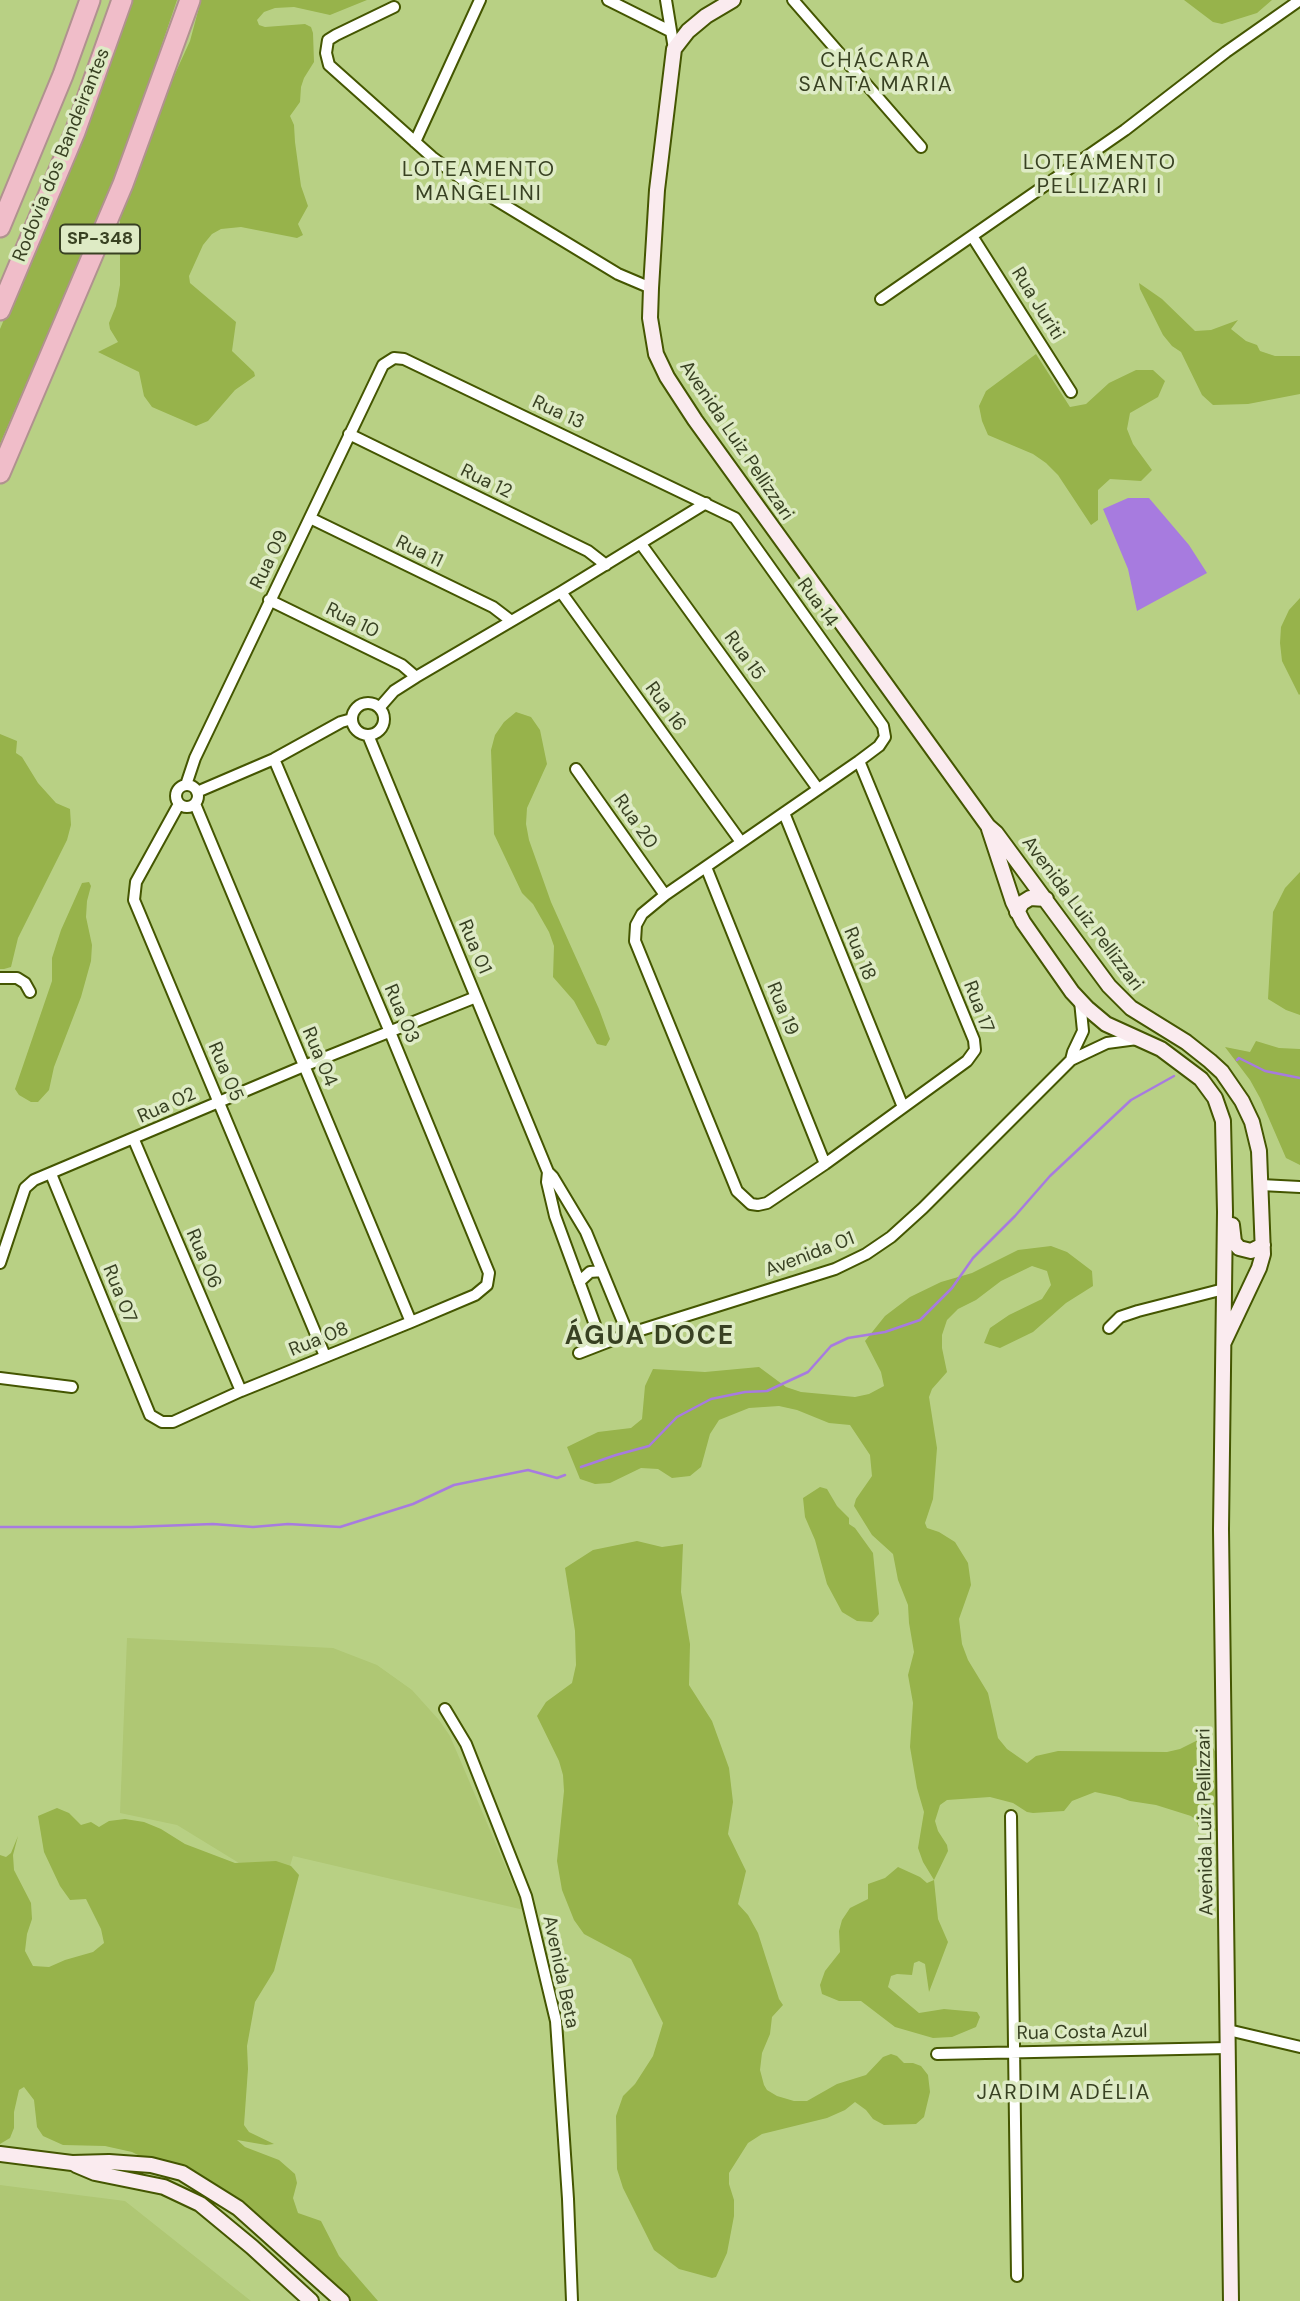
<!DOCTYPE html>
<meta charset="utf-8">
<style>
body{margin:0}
canvas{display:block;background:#b8d084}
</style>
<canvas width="1300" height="2301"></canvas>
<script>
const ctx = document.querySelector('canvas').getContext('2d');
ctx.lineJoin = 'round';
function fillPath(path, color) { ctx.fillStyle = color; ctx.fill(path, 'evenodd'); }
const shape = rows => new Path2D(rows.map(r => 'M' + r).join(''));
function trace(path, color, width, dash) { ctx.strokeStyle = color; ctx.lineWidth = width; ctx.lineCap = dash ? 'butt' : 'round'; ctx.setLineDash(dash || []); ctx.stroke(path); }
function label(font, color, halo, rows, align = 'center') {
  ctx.font = font + ' "DM Sans",sans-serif'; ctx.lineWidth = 7; ctx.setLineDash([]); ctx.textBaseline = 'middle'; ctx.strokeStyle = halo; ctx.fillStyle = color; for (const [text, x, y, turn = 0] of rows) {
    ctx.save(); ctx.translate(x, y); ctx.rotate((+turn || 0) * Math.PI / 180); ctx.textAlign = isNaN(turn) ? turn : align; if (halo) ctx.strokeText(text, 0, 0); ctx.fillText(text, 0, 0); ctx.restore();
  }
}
const built = shape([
 [127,1638,333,1648,377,1665,412,1690,439,1720,450,1736,524,1910,293,1856,283,1890,177,1825,120,1813],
 [0,2185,125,2201,251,2301,0,2301]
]);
const green = shape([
 [132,0,177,0,145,94,104,205,0,444,0,329,76,147],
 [201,0,367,0,330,15,294,7,275,8,264,12,257,20,259,25,265,27,305,24,311,27,313,33,314,62,304,78,301,87,300,102,290,116,294,125,295,142,301,186,308,206,298,224,303,235,297,238,241,227,221,229,212,234,203,245,189,276,190,283,236,322,232,351,254,372,255,376,235,390,208,421,196,426,152,407,144,396,139,372,98,352,118,342,110,329,109,323,116,306,120,285,120,214,154,120,190,41],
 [1184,0,1272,0,1257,13,1222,24,1213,22],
 [1139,283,1162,299,1195,331,1211,330,1238,320,1231,329,1246,341,1257,345,1260,351,1275,356,1300,356,1300,394,1248,404,1213,405,1202,395,1181,352,1172,346,1163,335,1140,289],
 [1036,354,1070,407,1086,404,1109,383,1136,370,1153,370,1165,381,1158,397,1130,413,1127,429,1133,444,1152,470,1141,481,1110,479,1098,490,1098,520,1091,525,1058,475,1046,463,1033,454,988,435,982,421,979,406,986,391],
 [1300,598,1300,694,1299,695,1282,661,1280,643,1281,627,1289,610],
 [516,712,531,717,540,730,547,764,527,808,526,824,529,840,551,902,599,1009,610,1039,606,1046,597,1044,574,1001,553,977,554,946,549,932,533,904,522,893,494,834,491,750,495,735,504,722],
 [0,734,17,741,16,753,22,757,38,783,56,803,70,809,71,825,67,840,18,938,11,967,4,969,0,969],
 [1300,872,1300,1015,1286,1010,1268,999,1273,912,1285,888],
 [89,882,91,886,87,901,86,917,92,945,91,961,81,997,54,1067,49,1090,38,1102,31,1102,19,1095,15,1089,52,981,52,958,61,930,82,883],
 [1256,1041,1279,1048,1300,1049,1300,1165,1286,1158,1260,1098,1250,1080,1225,1047,1250,1052],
 [1051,1246,1067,1252,1092,1271,1093,1286,1066,1303,1033,1332,1000,1348,984,1343,990,1328,1009,1315,1042,1299,1051,1285,1047,1271,1032,1266,1001,1281,976,1300,958,1309,947,1320,942,1335,942,1348,947,1372,932,1389,929,1397,937,1448,933,1499,925,1523,927,1528,939,1532,955,1542,968,1563,971,1585,959,1619,962,1644,968,1660,988,1693,998,1738,1007,1749,1027,1763,1036,1756,1058,1751,1167,1752,1180,1749,1196,1741,1203,1741,1212,1747,1221,1760,1222,1818,1216,1831,1206,1832,1199,1829,1196,1820,1191,1816,1156,1805,1130,1801,1119,1797,1095,1792,1072,1801,1064,1811,1033,1813,1027,1812,1013,1803,990,1797,947,1800,940,1805,935,1821,938,1831,947,1845,948,1851,934,1880,938,1919,948,1942,929,1992,925,1964,919,1961,914,1963,912,1975,897,1974,891,1976,888,1987,919,2013,944,2009,977,2012,980,2017,976,2027,952,2037,933,2038,895,2027,861,2001,839,2001,822,1994,820,1985,825,1971,840,1952,839,1931,842,1920,850,1908,868,1899,868,1884,885,1878,898,1867,920,1877,927,1883,934,1880,923,1862,918,1848,924,1812,917,1788,910,1747,913,1703,908,1675,914,1652,909,1623,908,1605,898,1580,893,1554,872,1535,854,1506,856,1499,872,1476,870,1455,850,1425,829,1423,797,1410,779,1406,749,1408,719,1420,710,1434,701,1467,690,1476,672,1478,658,1469,641,1468,610,1483,595,1484,580,1479,567,1447,598,1432,631,1428,642,1419,645,1386,653,1369,705,1372,759,1367,786,1387,801,1392,855,1397,869,1394,884,1386,881,1372,865,1341,885,1316,910,1297,941,1282,972,1273,1018,1250],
 [820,1487,827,1489,837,1506,849,1518,849,1524,855,1528,873,1553,879,1614,872,1622,857,1621,842,1612,827,1584,815,1540,805,1517,803,1498],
 [637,1541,662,1547,683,1544,681,1592,690,1644,689,1685,712,1721,729,1768,733,1802,728,1834,746,1871,738,1904,748,1915,758,1933,779,1999,783,2005,772,2017,770,2034,762,2053,760,2070,764,2085,767,2090,777,2096,794,2101,807,2101,837,2084,866,2075,883,2057,891,2054,897,2056,904,2063,913,2063,921,2066,928,2075,930,2092,924,2117,916,2124,884,2125,873,2119,866,2110,855,2102,845,2110,827,2118,762,2134,748,2143,729,2173,729,2184,734,2200,734,2216,727,2253,716,2277,712,2278,679,2269,654,2250,623,2188,617,2169,616,2116,623,2096,635,2084,653,2056,663,2023,631,1959,584,1934,574,1920,562,1890,557,1861,564,1791,563,1775,559,1761,537,1716,546,1702,572,1683,576,1665,575,1631,565,1568,593,1550],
 [57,1808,69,1813,81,1825,91,1822,99,1827,109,1821,125,1819,144,1822,161,1829,185,1844,235,1863,276,1861,291,1866,299,1875,274,1971,255,2002,247,2046,248,2069,244,2125,249,2132,274,2144,266,2145,237,2140,245,2147,279,2160,295,2174,297,2183,293,2198,298,2213,321,2221,339,2256,378,2301,335,2301,231,2201,150,2161,132,2152,105,2146,63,2145,43,2136,37,2127,34,2100,24,2087,19,2090,14,2112,14,2128,10,2138,0,2144,0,1855,6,1857,11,1853,18,1836,13,1855,14,1870,31,1903,32,1919,27,1934,25,1951,33,1966,49,1967,65,1960,93,1952,104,1943,101,1929,86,1899,70,1900,60,1886,44,1852,38,1816]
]);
const water = shape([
 [1128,498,1149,498,1189,545,1207,573,1137,611,1128,569,1103,509]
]);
const stream = shape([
 [1237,1060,1239,1058,1265,1071,1300,1078],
 [581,1467,616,1455,649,1446,677,1417,711,1399,745,1392,767,1391,808,1372,831,1346,848,1338,885,1332,920,1320,952,1288,973,1258,1015,1216,1050,1176,1131,1100,1174,1076],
 [0,1527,132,1527,213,1524,253,1527,288,1524,340,1527,413,1504,454,1485,528,1470,557,1478,565,1475]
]);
const street = shape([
 [608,0,670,31],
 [666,0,674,49],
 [793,0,921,147],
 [394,7,336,35,328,40,326,53,329,65,432,157,463,180,618,274,651,288],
 [415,142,480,0],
 [972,236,1071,392],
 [881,299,1125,130,1226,52,1300,0],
 [349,434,588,551,606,565],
 [310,518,493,607,510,620],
 [641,544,818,789],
 [561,592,741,842],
 [269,600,402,665,416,677],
 '352 719a16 16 0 1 1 32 0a16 16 0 1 1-32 0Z',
 [380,707,394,691,416,677,561,592,706,503],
 [368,735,548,1172,553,1177,586,1232,628,1334],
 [576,769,665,895],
 '176 796a11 11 0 1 1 22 0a11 11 0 1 1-22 0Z',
 [186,785,195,758,383,365,394,358,404,359,735,518,883,726,885,737,879,746,859,761,665,895,642,914,636,925,635,941,737,1191,751,1204,758,1205,767,1203,825,1164,967,1061,975,1050,974,1040,859,761],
 [197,792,274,759,341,722,352,719],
 [179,804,136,882,134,900,325,1356],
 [195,804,411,1322],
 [784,813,903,1107],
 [706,867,825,1164],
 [0,978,17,978,25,983,30,992],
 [1071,1060,1073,1052,1083,1031,1080,1001],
 [134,1140,241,1391],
 [548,1172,547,1182,555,1216,602,1344],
 [51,1174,150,1415,162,1422,173,1422,241,1391,411,1322,475,1295,487,1285,489,1273,390,1032,274,759],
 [1261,1185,1300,1187],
 [0,1263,25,1188,34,1180,304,1066,476,997],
 [579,1282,590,1272,602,1271],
 [1109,1328,1120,1317,1138,1311,1224,1289],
 [579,1353,628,1334,835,1269,866,1254,891,1237,923,1208,1071,1060,1107,1043,1137,1039],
 [0,1378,72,1387],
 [445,1709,466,1744,526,1896,556,2021,568,2199,572,2301],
 [1011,1816,1017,2276],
 [1228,2030,1300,2047],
 [937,2054,1228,2048]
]);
const secondary = shape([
 [733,0,706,16,688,31,674,49,657,190,651,288,650,318,656,354,667,377,695,420,988,826,996,833,1109,986,1131,1008,1186,1042,1210,1061,1222,1072,1242,1101,1252,1122,1259,1151,1263,1254,1259,1268,1224,1342],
 [989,829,1013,902,1023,922,1072,992,1087,1008,1106,1024,1161,1049,1201,1079,1215,1098,1223,1121,1225,1212,1221,1529,1231,2301],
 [1017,912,1022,903,1030,898,1046,899],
 [1232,1225,1234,1242,1239,1248,1251,1251,1263,1245],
 [0,2154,72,2163,109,2162,151,2165,182,2173,238,2208,342,2301],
 [76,2165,95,2173,164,2187,200,2204,252,2247,311,2301]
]);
const highway = shape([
 [0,227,63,75,90,0],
 [0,310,75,132,122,0],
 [0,473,123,184,190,0]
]);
const shields = [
 [100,239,80]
];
const shieldNames = [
 ["SP-348",100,239]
];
const streetNames = [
 ["Rodovia dos Bandeirantes",62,155,-68],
 ["Rua Juriti",1037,304,58],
 ["Rua 13",558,413,25],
 ["Avenida Luiz Pellizzari",736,441,56],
 ["Rua 12",486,482,26],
 ["Rua 11",419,552,26],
 ["Rua 09",270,560,-64],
 ["Rua 14",817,603,54],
 ["Rua 10",352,621,26],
 ["Rua 15",744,656,54],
 ["Rua 16",665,707,54],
 ["Rua 20",635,822,55],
 ["Avenida Luiz Pellizzari",1082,914,53],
 ["Rua 01",474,947,67],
 ["Rua 18",859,954,68],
 ["Rua 17",978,1007,69],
 ["Rua 19",782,1009,68],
 ["Rua 03",401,1014,67],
 ["Rua 04",319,1057,67],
 ["Rua 05",225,1072,67],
 ["Rua 02",167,1106,-24],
 ["Avenida 01",810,1255,-21],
 ["Rua 06",203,1259,67],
 ["Rua 07",119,1294,68],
 ["Rua 08",319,1340,-22],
 ["Avenida Luiz Pellizzari",1206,1822,-91],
 ["Avenida Beta",560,1972,78],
 ["Rua Costa Azul",1082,2033,-1]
];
const neighbourhoodNames = [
 ["CHÁCARA",876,61],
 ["SANTA MARIA",876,85],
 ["LOTEAMENTO",1100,163],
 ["PELLIZARI I",1100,187],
 ["LOTEAMENTO",479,170],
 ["MANGELINI",479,194],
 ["JARDIM ADÉLIA",1064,2093]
];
const districtNames = [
 ["ÁGUA DOCE",650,1337]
];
fillPath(built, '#afc774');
fillPath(green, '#97b34b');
fillPath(water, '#a77bdf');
trace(stream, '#a77bdf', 2.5);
trace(street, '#445601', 14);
trace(secondary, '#445601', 18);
trace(highway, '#b0928f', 23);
trace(street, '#fff', 10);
trace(secondary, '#faebef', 14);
trace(highway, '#f0bdc9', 19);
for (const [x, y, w] of shields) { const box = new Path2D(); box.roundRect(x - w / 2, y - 14.5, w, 29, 5); ctx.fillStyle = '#deebc5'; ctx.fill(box); trace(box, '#384122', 2); }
label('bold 18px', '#384122', null, shieldNames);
label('19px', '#384122', '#deebc5', streetNames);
ctx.letterSpacing = '2px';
label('21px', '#384122', '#deebc5', neighbourhoodNames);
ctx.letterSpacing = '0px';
ctx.letterSpacing = '2px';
label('bold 26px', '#384122', '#deebc5', districtNames);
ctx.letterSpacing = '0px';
</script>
